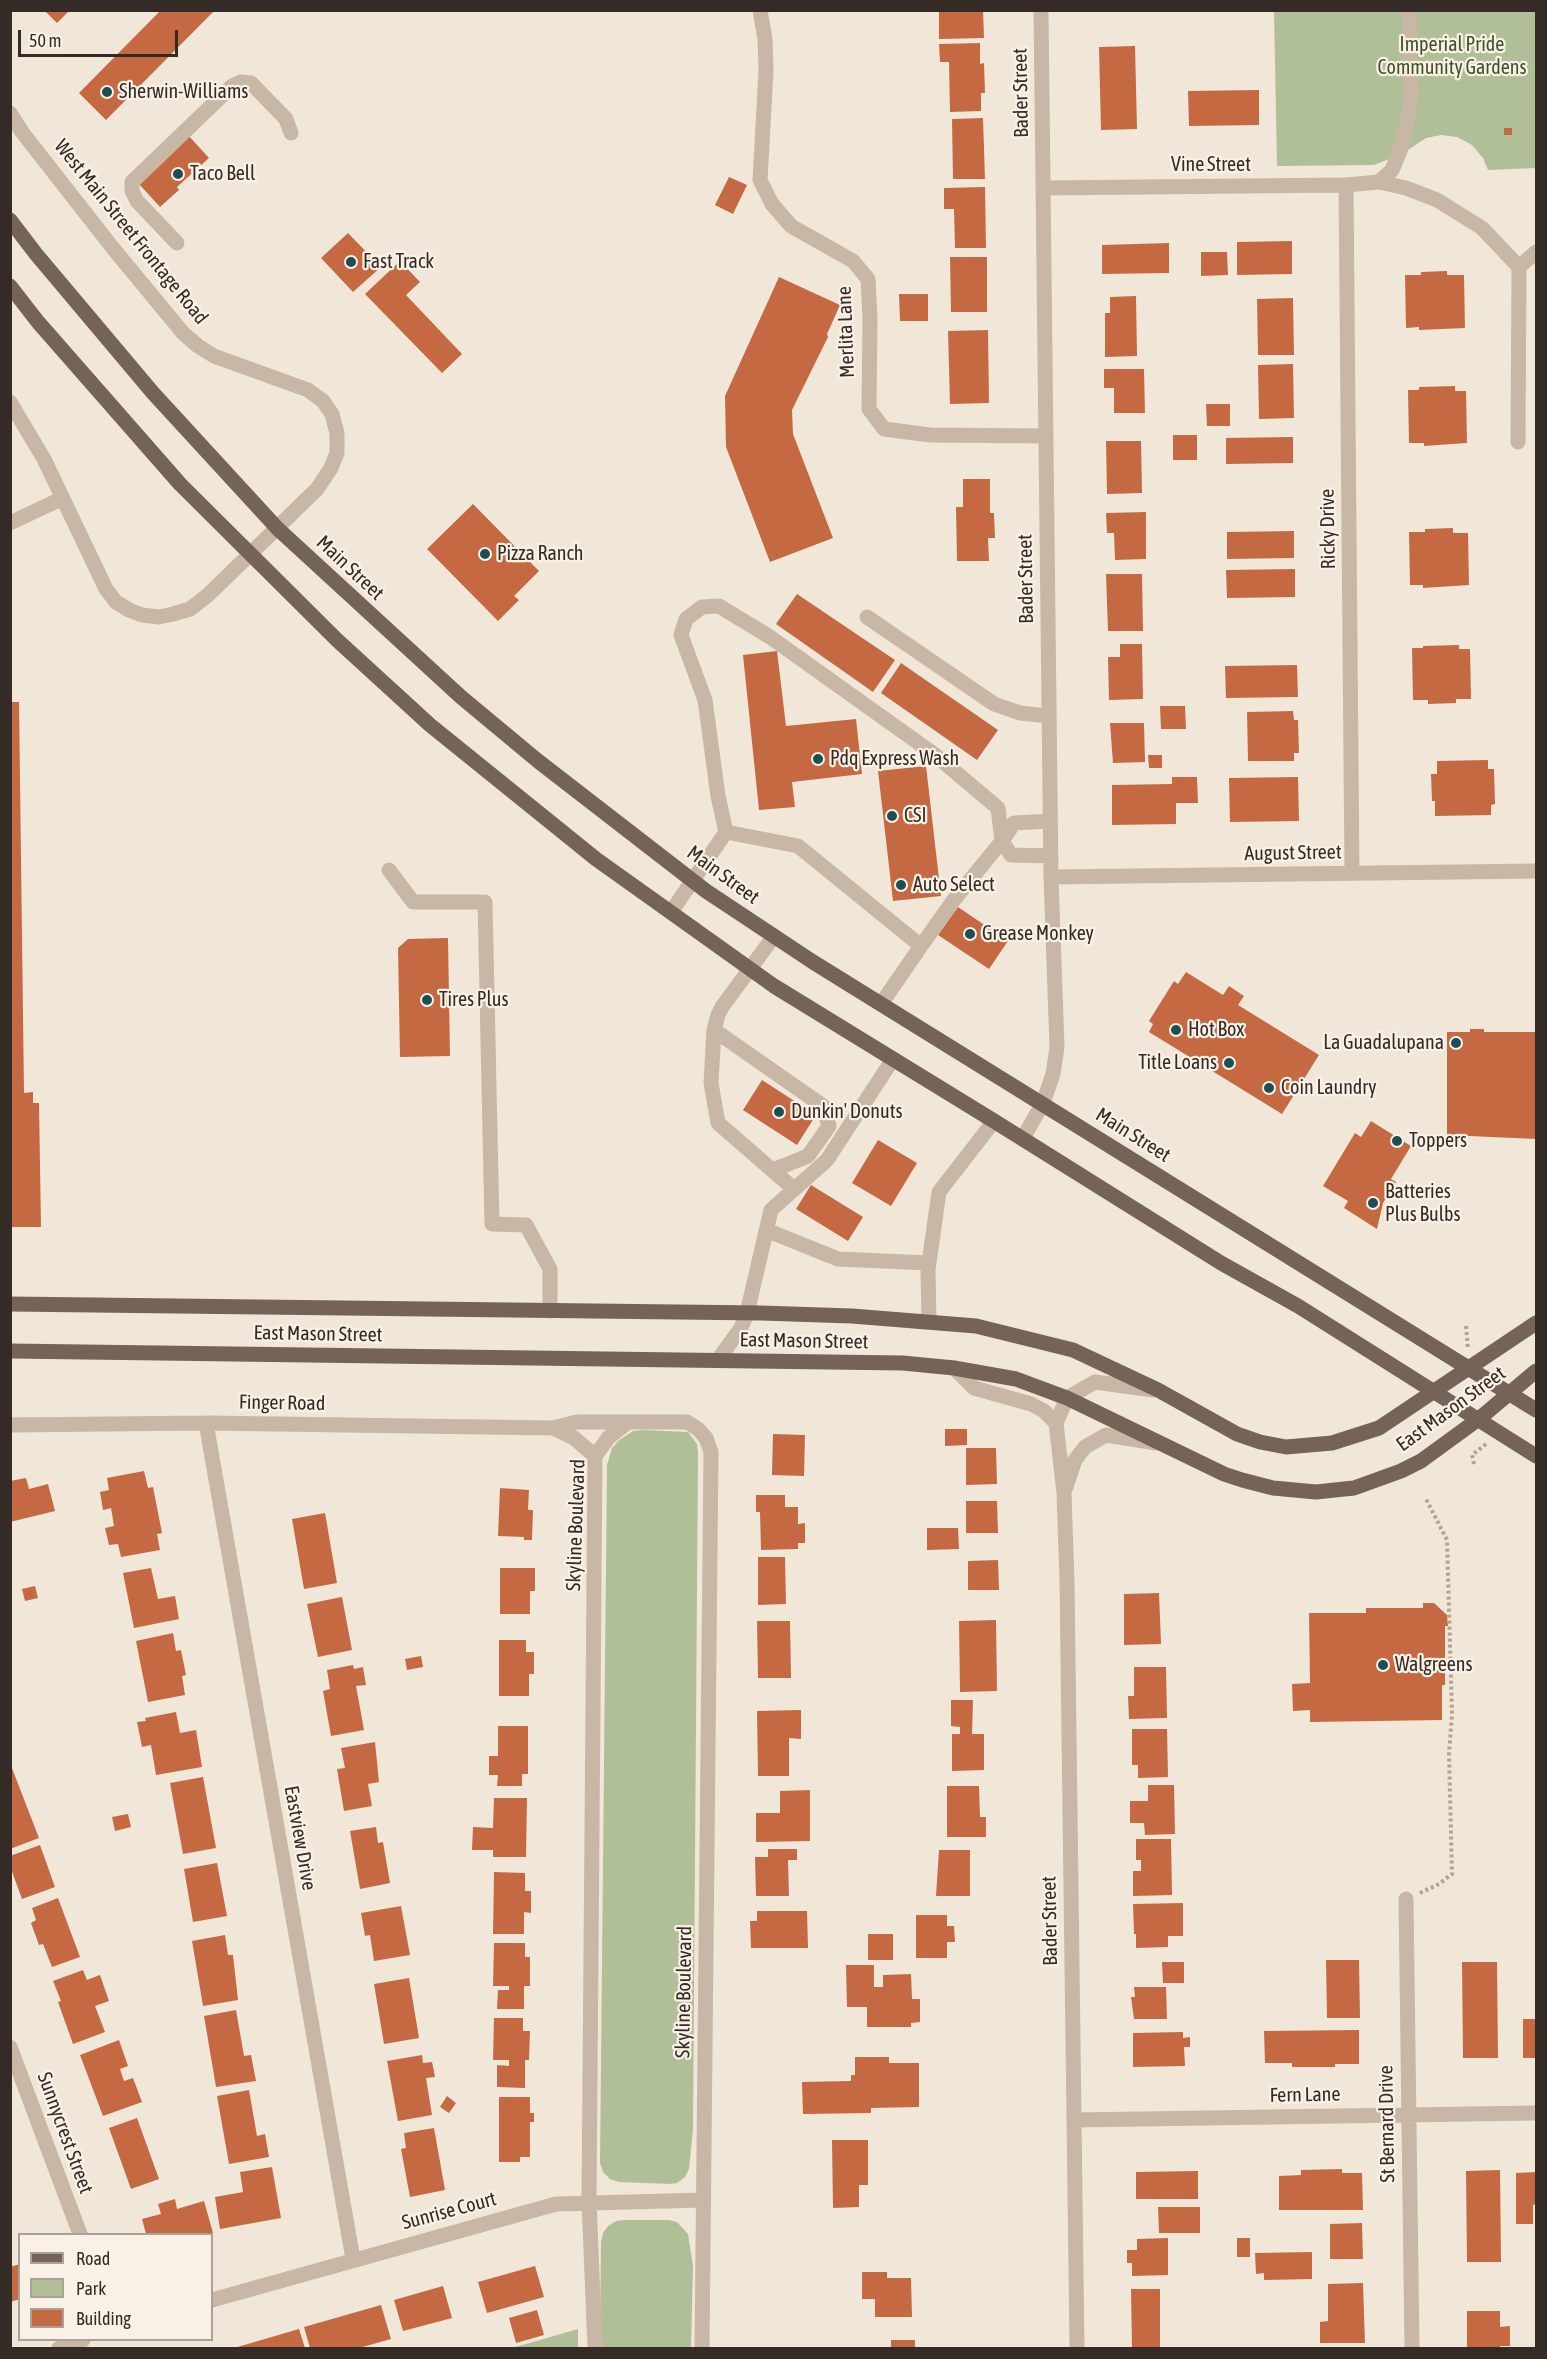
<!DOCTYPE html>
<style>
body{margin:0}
#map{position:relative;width:1547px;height:2359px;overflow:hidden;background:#f1e7d9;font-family:"Asap Condensed",sans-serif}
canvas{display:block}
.frame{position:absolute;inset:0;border:12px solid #342b26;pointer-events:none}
.legend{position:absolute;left:18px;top:2233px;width:195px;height:108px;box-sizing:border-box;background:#f9f1e5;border:2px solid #aaa299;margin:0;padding:8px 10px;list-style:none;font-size:18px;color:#342b26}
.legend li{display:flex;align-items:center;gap:12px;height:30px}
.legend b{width:30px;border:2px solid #aaa299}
.scale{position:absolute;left:18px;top:30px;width:160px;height:27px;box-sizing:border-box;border:3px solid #342b26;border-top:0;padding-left:8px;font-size:18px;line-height:21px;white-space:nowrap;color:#342b26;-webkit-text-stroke:4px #f9f1e5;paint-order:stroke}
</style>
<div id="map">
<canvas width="1547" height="2359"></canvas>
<div class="frame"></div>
<ul class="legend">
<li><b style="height:8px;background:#766357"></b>Road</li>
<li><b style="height:16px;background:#b1bf99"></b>Park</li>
<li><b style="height:16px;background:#c56942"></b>Building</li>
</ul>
<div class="scale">50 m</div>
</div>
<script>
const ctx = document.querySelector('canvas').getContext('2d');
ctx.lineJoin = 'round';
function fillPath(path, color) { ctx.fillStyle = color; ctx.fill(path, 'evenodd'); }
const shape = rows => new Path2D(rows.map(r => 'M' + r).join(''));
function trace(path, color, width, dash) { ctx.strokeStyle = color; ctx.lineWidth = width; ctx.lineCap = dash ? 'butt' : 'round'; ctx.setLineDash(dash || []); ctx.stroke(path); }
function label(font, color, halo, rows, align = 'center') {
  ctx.font = font + ' "Asap Condensed",sans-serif'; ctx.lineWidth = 4.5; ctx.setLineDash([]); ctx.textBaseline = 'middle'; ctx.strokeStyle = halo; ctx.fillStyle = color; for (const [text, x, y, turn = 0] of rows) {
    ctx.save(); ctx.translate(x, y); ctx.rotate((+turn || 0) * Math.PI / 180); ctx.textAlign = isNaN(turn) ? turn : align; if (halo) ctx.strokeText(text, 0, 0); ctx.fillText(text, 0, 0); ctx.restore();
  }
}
const green = shape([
 [1274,11,1536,11,1536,168,1488,170,1483,158,1472,145,1457,137,1441,135,1426,138,1402,154,1374,165,1277,166],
 [644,1430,688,1432,697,1444,698,1454,693,2129,689,2169,685,2177,677,2183,670,2184,619,2182,610,2179,603,2172,600,2163,607,1465,612,1448,618,1441,633,1431],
 [624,2220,669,2220,677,2222,688,2234,693,2266,691,2348,603,2348,600,2331,601,2242,603,2233,608,2226,616,2221],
 [578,2329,578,2348,512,2348]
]);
const building = shape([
 [44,10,70,10,57,23],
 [161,10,215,10,106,120,79,93],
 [939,10,983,10,984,38,939,39],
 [980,43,980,64,984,63,985,93,981,93,981,111,950,112,949,62,940,62,939,44],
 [1135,46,1137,129,1101,130,1099,47],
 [1259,90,1259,125,1189,126,1188,91],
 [983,118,985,179,953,179,952,119],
 [1504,128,1512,128,1512,135,1504,135],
 [187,134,209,158,177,187,179,190,160,207,139,184],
 [729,177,747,185,733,214,715,205],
 [985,187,986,248,955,248,954,209,944,209,944,188],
 [348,233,381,267,353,292,321,258],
 [1292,241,1292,274,1237,275,1237,242],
 [1169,243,1169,273,1102,274,1102,245],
 [1201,252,1227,252,1228,275,1201,276],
 [950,257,987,257,987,312,951,312],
 [400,261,420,282,406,295,462,354,442,373,365,294],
 [1447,271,1447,275,1464,275,1465,328,1419,330,1419,327,1406,328,1405,275,1421,275,1421,272],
 [779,277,840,305,827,334,828,337,792,410,793,434,833,538,770,562,726,447,725,396],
 [899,294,928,294,928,321,900,321],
 [1136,296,1137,356,1105,357,1105,313,1110,313,1110,297],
 [1293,298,1294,355,1258,355,1257,299],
 [988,330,989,403,950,404,948,331],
 [1293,364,1294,418,1259,419,1258,365],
 [1104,369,1144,369,1145,413,1114,413,1114,388,1104,388],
 [1455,386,1455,391,1466,391,1467,443,1424,446,1424,443,1409,443,1408,390,1419,390,1419,387],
 [1206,404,1230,404,1230,426,1207,426],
 [1173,435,1197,435,1197,460,1173,460],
 [1293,437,1293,463,1226,464,1226,438],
 [1106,441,1141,441,1142,493,1107,494],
 [963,479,990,479,990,513,994,513,995,538,988,538,989,561,957,561,956,507,963,507],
 [473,504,539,571,514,596,519,600,498,621,427,549],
 [1146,512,1146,559,1115,560,1114,533,1107,533,1106,513],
 [1453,528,1453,533,1468,533,1469,585,1423,588,1423,585,1410,585,1409,532,1425,532,1425,529],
 [1294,531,1294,558,1227,559,1227,532],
 [1295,569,1295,597,1227,598,1226,570],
 [1106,574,1142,574,1143,631,1108,631],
 [797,594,895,660,873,692,776,624],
 [1120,644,1142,644,1143,699,1109,700,1108,657,1120,657],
 [1459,645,1459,649,1470,649,1471,699,1456,699,1456,703,1428,704,1428,700,1413,700,1412,648,1423,648,1423,646],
 [777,651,786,726,856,719,862,774,792,782,795,807,759,810,743,655],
 [901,663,998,730,977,760,881,693],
 [1297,665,1298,697,1226,698,1225,666],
 [10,702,19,702,24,1093,33,1092,33,1103,39,1103,41,1227,10,1227],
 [1160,706,1185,706,1186,729,1161,729],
 [1293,711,1294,720,1298,720,1299,753,1294,753,1294,761,1248,761,1247,712],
 [1110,723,1144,723,1145,762,1113,763],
 [1148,755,1162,755,1162,768,1149,768],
 [1488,760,1488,769,1494,769,1495,804,1491,805,1491,815,1435,816,1435,801,1432,801,1431,774,1437,774,1437,761],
 [926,766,941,896,893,901,878,771],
 [1172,777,1197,777,1198,803,1176,803,1176,824,1112,825,1112,785,1172,784],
 [1298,777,1299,821,1230,822,1229,778],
 [958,907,1008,941,989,969,938,935],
 [448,938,450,1056,400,1057,398,948,408,939],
 [1186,972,1223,995,1229,986,1244,996,1238,1005,1319,1055,1282,1114,1149,1032,1153,1024,1149,1021,1174,981,1178,984],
 [1470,1029,1484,1029,1484,1032,1536,1032,1536,1139,1447,1135,1447,1032,1470,1032],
 [762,1080,816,1115,797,1145,743,1110],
 [1371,1121,1411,1146,1391,1179,1396,1182,1383,1203,1377,1229,1344,1208,1348,1201,1323,1186,1355,1133,1361,1137],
 [878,1140,917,1163,891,1206,852,1183],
 [811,1185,863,1217,848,1241,796,1209],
 [945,1429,967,1429,967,1445,945,1446],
 [773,1434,805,1435,804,1476,772,1475],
 [966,1448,996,1448,997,1484,966,1485],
 [144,1471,148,1488,153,1487,162,1533,157,1534,160,1550,121,1557,118,1544,109,1545,105,1528,114,1526,111,1508,103,1510,100,1492,109,1490,107,1478],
 [26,1478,29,1489,48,1484,55,1511,10,1522,10,1481],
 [500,1488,529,1490,528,1510,533,1510,532,1540,524,1540,524,1537,498,1536],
 [756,1495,785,1495,785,1507,798,1507,798,1524,805,1523,805,1543,798,1543,798,1549,761,1550,760,1512,756,1512],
 [966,1501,997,1501,998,1533,966,1533],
 [325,1513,337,1583,304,1589,292,1519],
 [927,1528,958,1528,959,1549,927,1550],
 [758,1557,785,1557,786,1604,758,1605],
 [998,1560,999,1590,968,1590,968,1561],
 [151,1568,158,1599,175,1596,179,1619,134,1628,123,1573],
 [500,1568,535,1568,535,1591,530,1591,530,1614,500,1614],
 [35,1586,38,1598,25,1601,22,1589],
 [1159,1593,1161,1644,1124,1645,1124,1594],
 [342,1597,352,1650,318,1657,307,1604],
 [1423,1603,1434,1603,1447,1615,1448,1626,1445,1626,1445,1685,1442,1685,1442,1720,1310,1722,1310,1710,1293,1711,1292,1684,1310,1683,1309,1613,1366,1613,1366,1608,1423,1608],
 [996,1620,997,1691,960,1692,959,1621],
 [757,1621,790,1621,791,1678,758,1678],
 [173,1633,176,1651,181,1650,186,1675,182,1676,185,1695,148,1702,136,1641],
 [499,1640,526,1640,526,1652,534,1652,534,1674,529,1674,529,1696,499,1696],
 [421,1656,423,1667,407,1670,405,1659],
 [353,1665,354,1669,363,1667,366,1685,356,1686,364,1730,331,1736,323,1691,330,1689,327,1670],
 [1134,1667,1166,1667,1167,1718,1129,1719,1128,1696,1134,1696],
 [951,1700,973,1700,972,1734,984,1734,984,1770,952,1771,952,1734,960,1734,960,1727,951,1726],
 [801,1710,801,1739,789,1738,789,1776,758,1776,757,1711],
 [176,1712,180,1733,196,1730,202,1767,156,1775,151,1745,142,1747,137,1722,146,1721,145,1718],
 [498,1726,528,1726,528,1774,522,1774,522,1786,497,1786,498,1775,489,1775,489,1756,498,1756],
 [1132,1729,1167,1729,1168,1777,1138,1778,1138,1765,1132,1765],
 [375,1742,379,1782,368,1784,372,1806,344,1811,337,1769,345,1768,341,1748],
 [10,1763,39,1838,10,1849],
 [203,1777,216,1848,183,1854,170,1783],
 [1148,1785,1174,1785,1175,1834,1145,1835,1144,1823,1130,1823,1130,1801,1148,1801],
 [947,1786,979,1786,980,1817,986,1817,986,1837,947,1837],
 [810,1790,810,1841,756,1842,756,1813,780,1813,780,1791],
 [494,1798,527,1798,526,1857,493,1857,493,1850,472,1850,473,1827,493,1828],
 [128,1814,131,1827,115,1831,112,1817],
 [376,1827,378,1843,383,1842,390,1883,360,1889,350,1831],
 [1136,1839,1171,1839,1172,1895,1133,1896,1133,1871,1141,1871,1141,1860,1136,1860],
 [40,1845,55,1887,22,1899,10,1866,10,1856],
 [768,1849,797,1849,797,1860,788,1860,789,1896,756,1896,755,1857,768,1857],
 [939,1850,970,1850,970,1896,936,1896],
 [217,1863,227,1916,193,1922,184,1869],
 [494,1872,525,1873,525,1891,531,1891,531,1913,524,1912,524,1934,493,1934],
 [58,1898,80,1957,52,1967,43,1944,39,1945,31,1923,36,1920,32,1908],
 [1183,1903,1183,1936,1168,1936,1168,1947,1136,1948,1136,1934,1134,1934,1133,1904],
 [401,1906,410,1955,374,1961,370,1935,365,1936,361,1913],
 [757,1911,807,1911,808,1948,751,1948,750,1921,757,1921],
 [916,1915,947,1915,947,1926,954,1926,955,1942,947,1942,947,1958,916,1958],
 [868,1934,893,1934,893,1960,868,1960],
 [225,1935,228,1955,233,1955,238,2000,203,2006,192,1941],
 [494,1943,525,1943,525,1957,530,1957,530,1986,524,1986,524,2009,497,2009,498,1990,509,1990,509,1986,493,1986],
 [1326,1960,1359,1960,1360,2018,1327,2018],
 [1162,1962,1184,1962,1184,1983,1163,1983],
 [1462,1962,1497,1962,1498,2058,1463,2058],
 [846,1965,874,1965,874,1987,883,1987,883,1975,911,1974,912,1999,920,1999,920,2022,911,2023,911,2027,867,2027,867,2007,847,2007],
 [83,1970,87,1980,100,1975,109,2001,95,2006,105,2032,73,2044,58,2002,61,2001,53,1981],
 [409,1978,419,2038,384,2044,374,1984],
 [1134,1987,1166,1987,1167,2019,1134,2019,1131,1997,1135,1997],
 [236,2010,244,2056,251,2055,256,2081,216,2087,204,2016],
 [494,2018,523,2018,523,2031,530,2031,529,2060,525,2060,525,2088,497,2087,497,2065,509,2066,509,2060,493,2060],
 [1523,2019,1536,2019,1536,2058,1523,2058],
 [1359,2030,1359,2064,1335,2064,1335,2067,1292,2067,1292,2063,1265,2063,1264,2031],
 [1183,2032,1183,2038,1190,2037,1190,2047,1184,2047,1185,2066,1133,2067,1133,2033],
 [119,2040,128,2066,120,2069,124,2081,133,2078,142,2102,103,2116,80,2055],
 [422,2055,423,2063,432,2062,435,2077,426,2078,432,2115,398,2121,387,2061],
 [855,2057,889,2057,889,2063,919,2063,919,2107,871,2108,871,2113,803,2114,802,2082,851,2081,851,2075,855,2075],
 [249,2090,257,2136,265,2134,269,2157,229,2164,217,2096],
 [447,2096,456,2103,449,2113,440,2107],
 [499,2097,530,2097,530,2113,534,2113,534,2122,530,2122,530,2157,520,2157,520,2162,499,2162],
 [137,2118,159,2179,131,2189,109,2128],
 [434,2128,445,2190,410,2197,401,2149,406,2148,404,2133],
 [832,2140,868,2140,868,2185,859,2185,859,2207,833,2208],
 [272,2167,281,2218,220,2229,215,2197,243,2192,240,2172],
 [1342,2169,1342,2173,1362,2173,1363,2210,1279,2210,1279,2176,1301,2175,1301,2170],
 [1500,2170,1501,2262,1467,2262,1466,2171],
 [1198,2171,1198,2199,1136,2199,1136,2172],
 [1536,2172,1536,2204,1533,2205,1533,2224,1516,2224,1516,2173],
 [175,2199,177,2209,204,2201,213,2233,146,2234,142,2219,161,2214,158,2204],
 [1158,2207,1200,2207,1200,2233,1159,2233],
 [1362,2223,1363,2259,1330,2259,1330,2224],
 [1168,2238,1168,2275,1132,2276,1132,2263,1127,2263,1127,2250,1137,2250,1137,2239],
 [1237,2238,1250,2238,1250,2257,1237,2257],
 [1312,2252,1312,2279,1264,2280,1264,2273,1256,2274,1255,2253],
 [20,2264,20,2299,10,2302,10,2267],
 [535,2266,544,2297,487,2313,478,2282],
 [862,2272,887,2272,887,2278,911,2278,912,2317,875,2317,875,2299,862,2299],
 [1363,2283,1365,2343,1320,2343,1320,2322,1328,2321,1328,2284],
 [443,2286,452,2318,403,2331,394,2300],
 [1131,2289,1160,2289,1160,2348,1132,2348],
 [381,2305,391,2339,359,2348,310,2348,304,2327],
 [537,2310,544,2335,516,2343,509,2318],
 [1467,2311,1500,2311,1500,2327,1510,2326,1510,2346,1500,2346,1500,2348,1467,2348],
 [299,2329,305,2348,234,2348],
 [891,2340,915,2340,915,2348,891,2348]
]);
const path = shape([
 [1466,1326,1468,1349],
 [1474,1464,1472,1455,1486,1444],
 [1420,1893,1439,1884,1452,1874,1449,1754,1452,1714,1447,1540,1425,1497]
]);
const minor = shape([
 [760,10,765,39,766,71,760,180,772,204,791,226,853,261,868,279,870,318,869,409,884,429,930,435,1046,436],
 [10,113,22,132,112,247,183,333,198,346,214,356,308,390,323,401,332,414,337,433,337,453,331,468,317,489,208,595,190,609,173,614,159,617,142,615,129,610,116,602,106,589,44,459,10,402],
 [1379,182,1392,170,1400,151,1406,128,1411,96,1409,10],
 [1346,185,1352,873],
 [1043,188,1346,185,1379,182,1406,188,1437,200,1482,228,1519,267,1518,442],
 [177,243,137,201,132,191,132,182,232,86,241,82,251,83,286,119,291,133],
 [1519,267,1536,252],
 [10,523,63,498],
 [867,617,994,704,1020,713,1049,716],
 [1050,821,1014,823,1002,841,1011,855,1051,856],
 [726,832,798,846,921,946,881,1004],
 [389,870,413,902,485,902,492,1224,526,1225,550,1269,550,1311],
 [1051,877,1536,871],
 [671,912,726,832,718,796,705,700,681,635,686,619,702,607,719,606,770,637,934,754,998,808,1002,841,953,901,921,946],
 [774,936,722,1007,718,1015,714,1030,711,1083,718,1123,794,1189],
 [714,1030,823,1106,829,1126,808,1156,773,1170],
 [1023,1138,1043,1103,1053,1074,1057,1047,1051,877,1041,10],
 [766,1230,838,1259,929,1263],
 [929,1321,928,1270,939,1192,994,1121],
 [718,1360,741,1328,747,1313,771,1210,827,1160,893,1059],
 [954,1368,974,1388,1031,1404,1044,1411,1056,1423],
 [206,1423,353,2259],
 [10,1425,206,1423,553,1428,577,1422,628,1422],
 [553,1428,574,1438,595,1456],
 [1066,1487,1075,1460,1085,1447,1106,1435,1156,1443],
 [1406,1899,1412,2348],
 [10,2047,80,2234],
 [1074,2120,1536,2113],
 [212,2300,556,2204,703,2200],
 [59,2348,83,2340],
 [595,2348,589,2201,595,1456,609,1437,628,1422,687,1422,698,1429,706,1438,711,1452,702,2348],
 [1077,2348,1067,1581,1064,1493,1056,1423,1067,1398,1095,1382,1153,1390]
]);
const major = shape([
 [10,220,36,254,153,393,278,529,461,697,538,761,706,891,813,962,1536,1410],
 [10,286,38,322,180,484,337,640,430,725,596,859,774,986,994,1121,1221,1263,1298,1306,1536,1456],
 [10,1304,761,1313,852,1316,976,1326,1073,1350,1158,1390,1237,1434,1260,1442,1286,1447,1332,1443,1379,1428,1536,1323],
 [10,1351,903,1363,954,1368,1016,1379,1067,1398,1224,1474,1242,1480,1273,1488,1316,1492,1354,1488,1401,1471,1421,1461,1480,1418,1536,1371]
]);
const markers = [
 [107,92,6,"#1c4e55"],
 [178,174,6,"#1c4e55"],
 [351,262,6,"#1c4e55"],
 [485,554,6,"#1c4e55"],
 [818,759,6,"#1c4e55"],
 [892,816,6,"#1c4e55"],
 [901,885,6,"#1c4e55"],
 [970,934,6,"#1c4e55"],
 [427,1000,6,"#1c4e55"],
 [1176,1030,6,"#1c4e55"],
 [1456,1043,6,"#1c4e55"],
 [1229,1063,6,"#1c4e55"],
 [1269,1088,6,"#1c4e55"],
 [779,1112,6,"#1c4e55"],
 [1397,1141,6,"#1c4e55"],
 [1373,1203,6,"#1c4e55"],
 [1383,1665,6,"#1c4e55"]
];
const parkNames = [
 ["Imperial Pride",1452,45],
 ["Community Gardens",1452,68]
];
const poiNames = [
 ["Sherwin-Williams",119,92],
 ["Taco Bell",190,174],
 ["Fast Track",363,262],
 ["Pizza Ranch",497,554],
 ["Pdq Express Wash",830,759],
 ["CSI",904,816],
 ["Auto Select",913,885],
 ["Grease Monkey",982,934],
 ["Tires Plus",439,1000],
 ["Hot Box",1188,1030],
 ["La Guadalupana",1444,1043,"right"],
 ["Title Loans",1217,1063,"right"],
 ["Coin Laundry",1281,1088],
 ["Dunkin' Donuts",791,1112],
 ["Toppers",1409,1141],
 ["Batteries",1385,1192],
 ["Plus Bulbs",1385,1215],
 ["Walgreens",1395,1665]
];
const streetNames = [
 ["Bader Street",1021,93,-91],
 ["Vine Street",1211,165],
 ["West Main Street Frontage Road",131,232,51],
 ["Merlita Lane",846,332,-92],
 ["Ricky Drive",1328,529,-91],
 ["Main Street",350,568,43],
 ["Bader Street",1026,579,-91],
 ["August Street",1293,853,-1],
 ["Main Street",723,875,36],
 ["Main Street",1133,1135,32],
 ["East Mason Street",318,1334,1],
 ["East Mason Street",804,1341,1],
 ["Finger Road",282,1403,1],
 ["East Mason Street",1451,1409,-36],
 ["Skyline Boulevard",576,1525,-88],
 ["Eastview Drive",300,1838,80],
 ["Bader Street",1050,1921,-91],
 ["Skyline Boulevard",684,1992,-89],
 ["Fern Lane",1305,2095,-1],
 ["St Bernard Drive",1387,2124,-91],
 ["Sunnycrest Street",65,2133,70],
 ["Sunrise Court",449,2211,-15]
];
fillPath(green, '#b1bf99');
fillPath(building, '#c56942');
trace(path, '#b4a18f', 4, [3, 3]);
trace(minor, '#c9b7a5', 15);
trace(major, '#766357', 15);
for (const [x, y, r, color] of markers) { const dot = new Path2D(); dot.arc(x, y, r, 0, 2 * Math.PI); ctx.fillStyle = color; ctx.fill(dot); trace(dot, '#f9f1e5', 2); }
label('20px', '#41522a', '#f9f1e5', parkNames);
label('20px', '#342b26', '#f9f1e5', poiNames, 'left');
label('20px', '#342b26', '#f9f1e5', streetNames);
</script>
